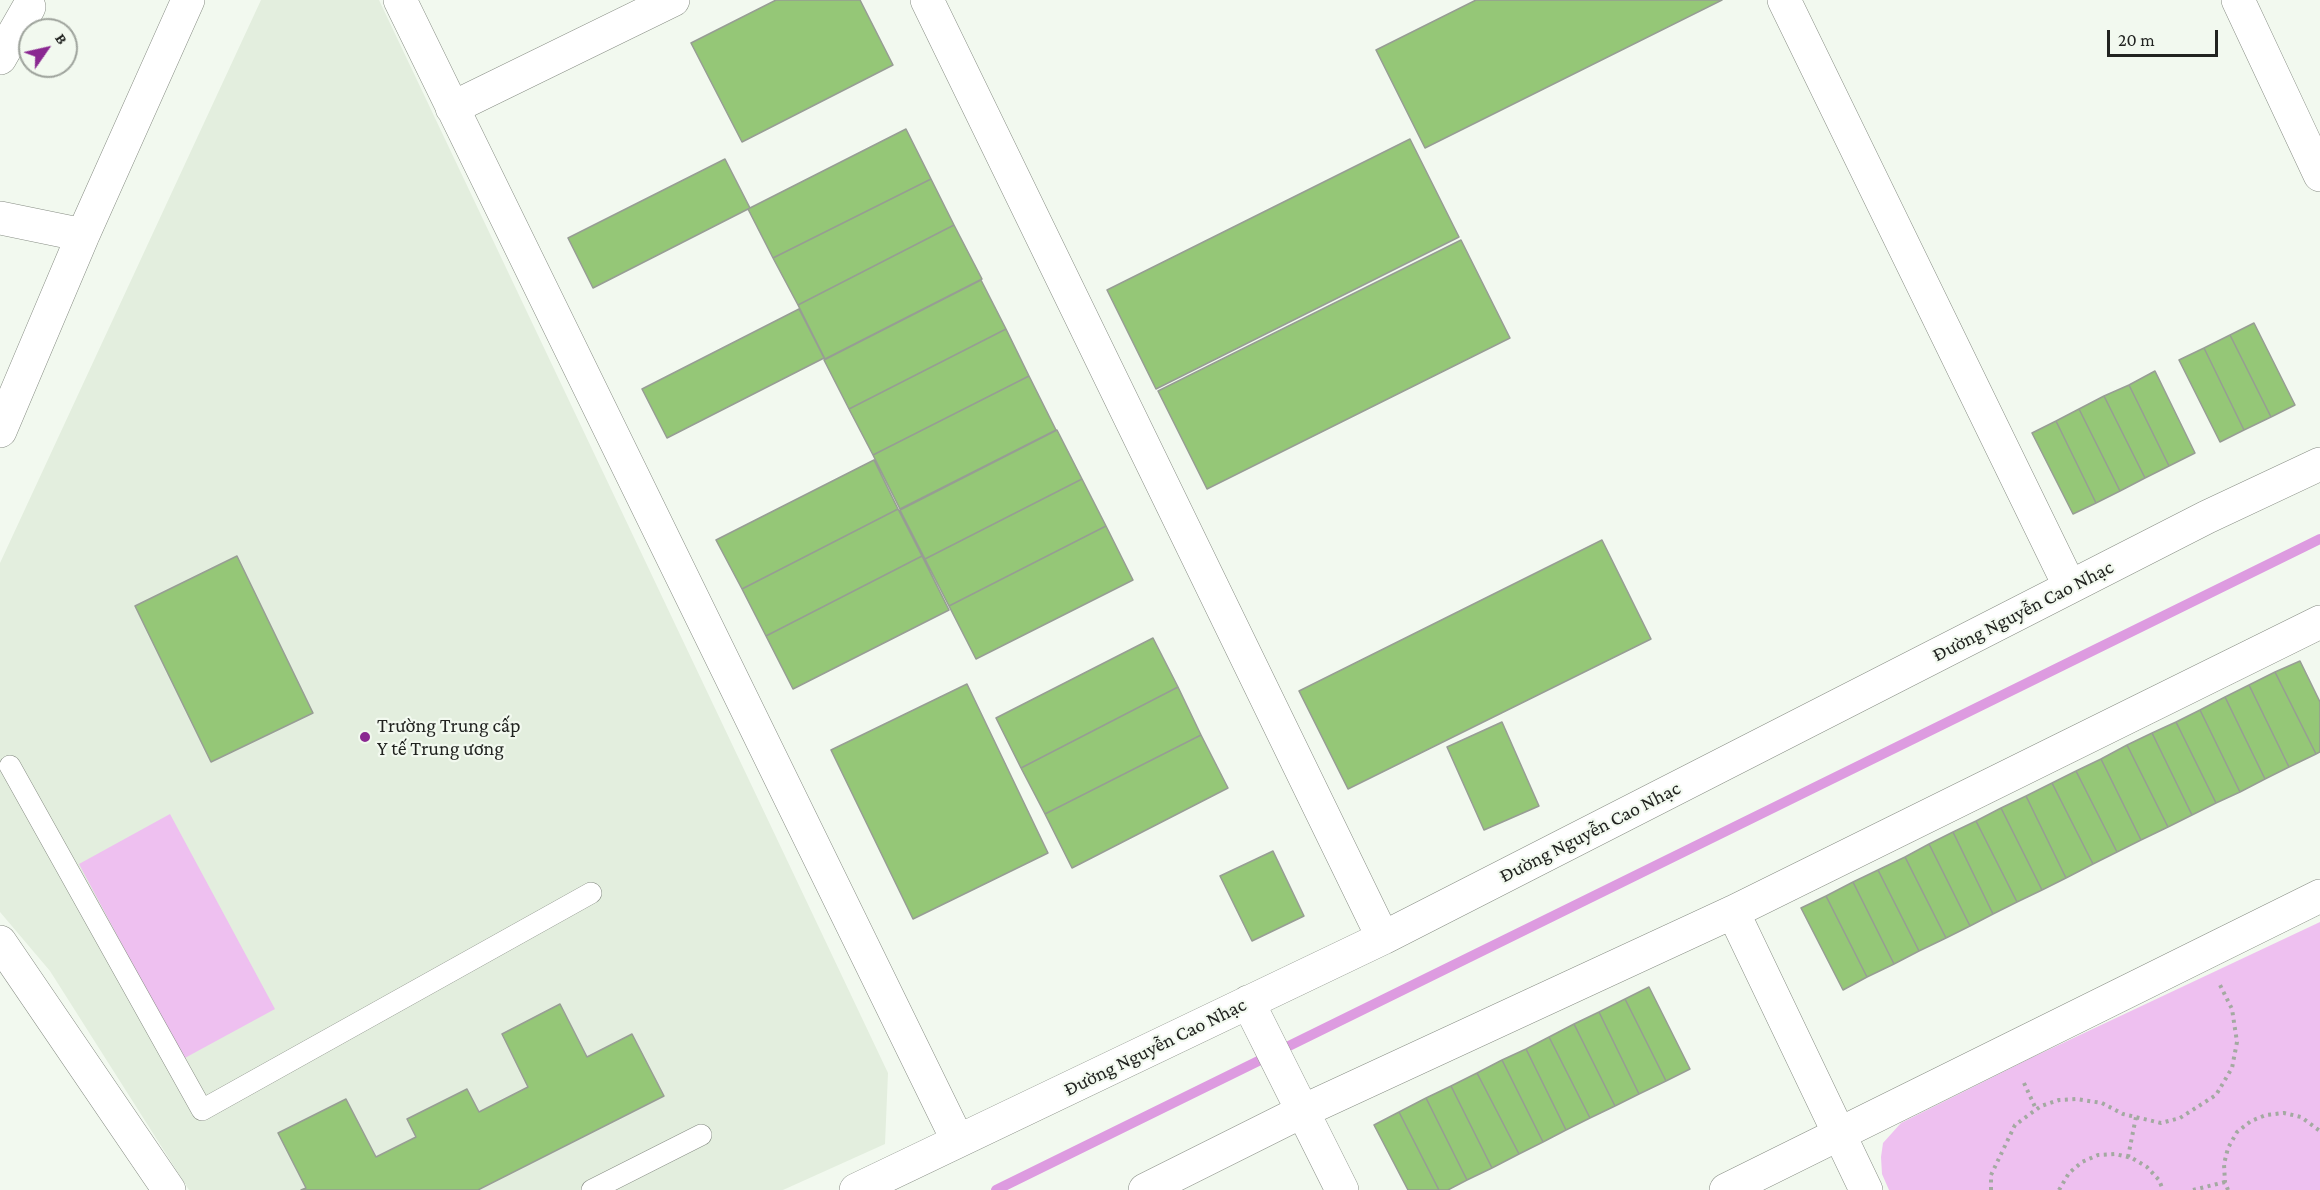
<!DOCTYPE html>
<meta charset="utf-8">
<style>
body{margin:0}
#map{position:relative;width:2320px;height:1190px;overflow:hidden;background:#f2f9ef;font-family:"Crimson Pro",serif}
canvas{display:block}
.north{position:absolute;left:18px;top:18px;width:60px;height:60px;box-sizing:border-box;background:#f2f9ef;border:2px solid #9ea39c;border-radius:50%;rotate:56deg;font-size:16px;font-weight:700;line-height:24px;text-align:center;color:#212320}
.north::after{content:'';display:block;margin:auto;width:21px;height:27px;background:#8a2891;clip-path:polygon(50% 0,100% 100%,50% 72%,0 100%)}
.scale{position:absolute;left:2107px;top:30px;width:111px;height:27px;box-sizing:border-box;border:3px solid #212320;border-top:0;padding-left:8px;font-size:18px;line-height:21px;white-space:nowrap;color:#212320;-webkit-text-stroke:4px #f2f9ef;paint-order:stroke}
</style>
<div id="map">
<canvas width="2320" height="1190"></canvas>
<div class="north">B</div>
<div class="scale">20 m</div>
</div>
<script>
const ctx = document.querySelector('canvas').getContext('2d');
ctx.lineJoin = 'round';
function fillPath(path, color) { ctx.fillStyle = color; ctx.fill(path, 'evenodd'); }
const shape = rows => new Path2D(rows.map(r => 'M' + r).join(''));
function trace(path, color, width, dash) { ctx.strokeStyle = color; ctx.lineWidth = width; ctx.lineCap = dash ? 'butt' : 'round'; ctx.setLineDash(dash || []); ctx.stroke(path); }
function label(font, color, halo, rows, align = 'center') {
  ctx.font = font + ' "Crimson Pro",serif'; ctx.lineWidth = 4.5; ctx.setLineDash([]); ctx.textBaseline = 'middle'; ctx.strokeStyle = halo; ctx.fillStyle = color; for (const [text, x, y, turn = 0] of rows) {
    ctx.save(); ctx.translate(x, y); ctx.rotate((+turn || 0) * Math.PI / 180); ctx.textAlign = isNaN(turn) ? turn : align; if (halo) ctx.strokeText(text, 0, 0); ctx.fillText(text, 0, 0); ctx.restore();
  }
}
const built = shape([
 [261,0,379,0,888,1073,885,1144,783,1190,189,1190,50,971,0,912,0,563]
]);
const green = shape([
 [170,814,275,1009,183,1059,79,864],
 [2320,922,2320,1190,1889,1190,1882,1174,1881,1157,1883,1143,1901,1123,2031,1058]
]);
const stream = shape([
 [996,1190,2320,539]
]);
const building = shape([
 [776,0,860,0,893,65,742,142,691,43,776,0],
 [1476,0,1722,0,1425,148,1376,50,1476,0],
 [906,129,931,179,773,258,748,209,906,129],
 [1410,139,1459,237,1156,389,1107,290,1410,139],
 [725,159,750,208,593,288,568,238,725,159],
 [931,179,954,225,798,305,773,258,931,179],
 [954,225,982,279,825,359,798,305,954,225],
 [1461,240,1510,338,1207,489,1158,391,1461,240],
 [981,280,1006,329,849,409,824,360,981,280],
 [799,309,824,358,667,438,642,389,799,309],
 [2254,323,2295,405,2271,417,2230,335,2254,323],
 [1006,329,1029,376,873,455,849,409,1006,329],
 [2230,335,2271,417,2244,430,2204,348,2230,335],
 [2204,348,2244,430,2220,442,2179,360,2204,348],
 [2155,371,2195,453,2169,466,2129,385,2155,371],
 [1029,376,1056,430,900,509,873,455,1029,376],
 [2129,385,2169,466,2145,478,2104,396,2129,385],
 [2104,396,2145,478,2120,491,2079,409,2104,396],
 [2079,409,2120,491,2096,503,2056,421,2079,409],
 [2056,421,2096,503,2073,514,2032,433,2056,421],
 [1057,430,1082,479,925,559,900,510,1057,430],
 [874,460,898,509,742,589,716,540,874,460],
 [1082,479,1106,526,949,606,925,559,1082,479],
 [898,509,922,556,766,636,742,589,898,509],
 [1106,526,1133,580,976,659,949,606,1106,526],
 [1602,540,1651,639,1348,789,1299,691,1602,540],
 [237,556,313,713,211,762,135,606,237,556],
 [922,556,949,610,793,689,766,636,922,556],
 [1153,638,1178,687,1021,768,996,718,1153,638],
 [2300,661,2320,702,2320,752,2316,754,2275,672,2300,661],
 [2275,672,2316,754,2289,767,2249,685,2275,672],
 [967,684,1048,853,913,919,831,750,967,684],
 [2249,685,2289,767,2265,779,2225,697,2249,685],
 [1178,687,1201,735,1045,814,1021,768,1178,687],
 [2225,697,2265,779,2240,792,2200,710,2225,697],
 [2200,710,2240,792,2216,803,2176,722,2200,710],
 [1502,722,1539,806,1484,830,1447,747,1502,722],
 [2176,722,2216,803,2192,815,2152,733,2176,722],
 [2152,733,2192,815,2168,827,2127,745,2152,733],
 [1201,735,1228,788,1072,868,1045,814,1201,735],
 [2127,745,2168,827,2141,840,2101,759,2127,745],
 [2101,759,2141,840,2117,852,2076,771,2101,759],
 [2076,771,2117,852,2093,864,2052,783,2076,771],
 [2052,783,2093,864,2066,878,2026,796,2052,783],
 [2026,796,2066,878,2042,890,2001,808,2026,796],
 [2001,808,2042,890,2017,902,1976,821,2001,808],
 [1976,821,2017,902,1993,914,1953,832,1976,821],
 [1953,832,1993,914,1970,926,1929,844,1953,832],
 [1929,844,1970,926,1946,938,1905,857,1929,844],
 [1273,851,1304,916,1252,941,1220,876,1273,851],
 [1905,857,1946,938,1919,951,1878,870,1905,857],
 [1878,870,1919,951,1894,964,1853,882,1878,870],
 [1853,882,1894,964,1867,977,1826,896,1853,882],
 [1826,896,1867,977,1843,990,1801,908,1826,896],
 [1649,987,1690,1069,1666,1081,1625,999,1649,987],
 [1625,999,1666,1081,1639,1094,1599,1012,1625,999],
 [560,1004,587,1057,632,1034,664,1096,478,1190,301,1190,306,1188,278,1133,346,1099,376,1157,416,1137,407,1119,467,1089,479,1112,528,1087,502,1034,560,1004],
 [1599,1012,1639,1094,1615,1106,1574,1024,1599,1012],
 [1574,1024,1615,1106,1590,1118,1549,1037,1574,1024],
 [1549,1037,1590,1118,1566,1130,1526,1049,1549,1037],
 [1526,1049,1566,1130,1543,1142,1502,1060,1526,1049],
 [1502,1060,1543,1142,1519,1154,1477,1073,1502,1060],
 [1477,1073,1519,1154,1492,1168,1451,1086,1477,1073],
 [1451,1086,1492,1168,1467,1180,1426,1098,1451,1086],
 [1426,1098,1467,1180,1448,1190,1439,1190,1399,1112,1426,1098],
 [1399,1112,1439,1190,1408,1190,1374,1125,1399,1112]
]);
const path = shape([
 [2024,1083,2036,1109],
 [2128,1157,2136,1117],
 [1991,1190,1991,1175,2015,1125,2041,1106,2059,1100,2076,1099,2102,1103,2123,1114,2161,1123,2180,1118,2216,1095,2232,1068,2237,1042,2232,1009,2220,985],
 [2059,1190,2069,1173,2082,1162,2098,1155,2115,1154,2132,1158,2147,1167,2159,1180,2163,1190],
 [2193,1190,2225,1182],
 [2228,1190,2225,1182,2224,1164,2228,1148,2237,1132,2251,1121,2266,1115,2284,1113,2301,1117,2320,1131]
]);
const service = shape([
 [10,766,202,1110,591,893],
 [592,1190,701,1135]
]);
const minor = shape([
 [400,0,958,1141],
 [927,0,1383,938],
 [1784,0,2070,587],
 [2238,0,2320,175],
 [0,58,29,7],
 [452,108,673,0],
 [0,218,83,235],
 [0,431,83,235,188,0],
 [1733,912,1866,1190],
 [0,942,169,1190],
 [1248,1002,1342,1190],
 [856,1190,1383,938,2207,517,2320,464],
 [1145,1190,1303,1111,1733,912,2320,622],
 [1726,1190,2320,896]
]);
const markers = [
 [365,737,6,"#8a2891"]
];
const streetNames = [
 ["Đường Nguyễn Cao Nhạc",2023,611,-27],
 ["Đường Nguyễn Cao Nhạc",1590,832,-27],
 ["Đường Nguyễn Cao Nhạc",1155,1047,-26]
];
const poiNames = [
 ["Trường Trung cấp",377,726],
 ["Y tế Trung ương",377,749]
];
fillPath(built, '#e3eede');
fillPath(green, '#eec0f0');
trace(stream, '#dd9be0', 10);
fillPath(building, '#95c777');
trace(building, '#979d94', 1.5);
trace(service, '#878d84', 22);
trace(minor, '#878d84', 34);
trace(path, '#a3a9a1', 4, [3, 4.5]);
trace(service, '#fff', 21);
trace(minor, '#fff', 33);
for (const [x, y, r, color] of markers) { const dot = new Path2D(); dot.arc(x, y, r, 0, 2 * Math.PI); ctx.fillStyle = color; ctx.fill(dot); trace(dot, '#f2f9ef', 2); }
label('20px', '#212320', '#f2f9ef', streetNames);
label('20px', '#212320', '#f2f9ef', poiNames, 'left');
</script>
